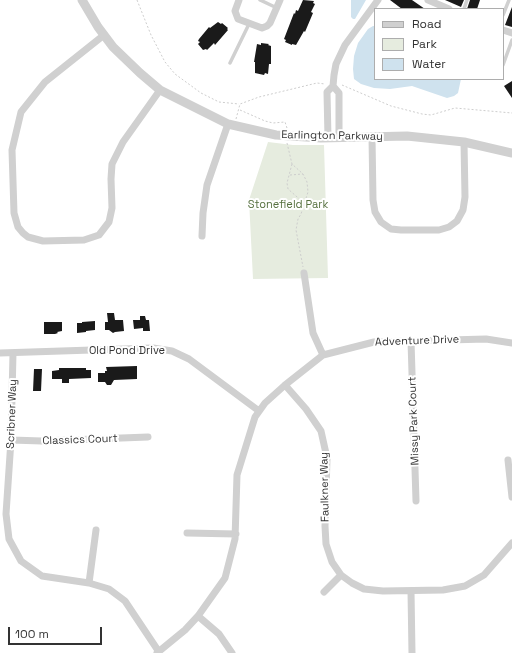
<!DOCTYPE html>
<style>
body{margin:0}
#map{position:relative;width:512px;height:653px;overflow:hidden;background:#fff;font-family:"Space Grotesk",sans-serif}
canvas{display:block}
.legend{position:absolute;left:374px;top:8px;width:130px;height:72px;box-sizing:border-box;background:#fff;border:1px solid #adadad;margin:0;padding:5px 7px;list-style:none;font-size:12px;color:#333}
.legend li{display:flex;align-items:center;gap:8px;height:20px}
.legend b{width:20px;border:1px solid #adadad}
.scale{position:absolute;left:8px;top:627px;width:94px;height:18px;box-sizing:border-box;border:2px solid #333;border-top:0;padding-left:5px;font-size:12px;line-height:14px;white-space:nowrap;color:#333;-webkit-text-stroke:3px #fff;paint-order:stroke}
</style>
<div id="map">
<canvas width="512" height="653"></canvas>
<ul class="legend">
<li><b style="height:5px;background:#d0d0d0"></b>Road</li>
<li><b style="height:11px;background:#e6ecdf"></b>Park</li>
<li><b style="height:11px;background:#cfe2ee"></b>Water</li>
</ul>
<div class="scale">100 m</div>
</div>
<script>
const ctx = document.querySelector('canvas').getContext('2d');
ctx.lineJoin = 'round';
function fillPath(path, color) { ctx.fillStyle = color; ctx.fill(path, 'evenodd'); }
const shape = rows => new Path2D(rows.map(r => 'M' + r).join(''));
function trace(path, color, width, dash) { ctx.strokeStyle = color; ctx.lineWidth = width; ctx.lineCap = dash ? 'butt' : 'round'; ctx.setLineDash(dash || []); ctx.stroke(path); }
function label(font, color, halo, rows, align = 'center') {
  ctx.font = font + ' "Space Grotesk",sans-serif'; ctx.lineWidth = 4; ctx.setLineDash([]); ctx.textBaseline = 'middle'; ctx.strokeStyle = halo; ctx.fillStyle = color; for (const [text, x, y, turn = 0] of rows) {
    ctx.save(); ctx.translate(x, y); ctx.rotate((+turn || 0) * Math.PI / 180); ctx.textAlign = isNaN(turn) ? turn : align; if (halo) ctx.strokeText(text, 0, 0); ctx.fillText(text, 0, 0); ctx.restore();
  }
}
const green = shape([
 [268,142,293,145,324,145,328,278,253,279,249,200]
]);
const water = shape([
 [351,0,366,0,355,19,353,19,351,17],
 [373,26,375,26,375,79,461,79,458,93,454,96,447,98,412,86,390,89,374,88,361,84,354,79,353,69,354,56,358,43,368,29]
]);
const building = shape([
 [303,0,314,1,313,3,315,4,311,12,313,13,305,32,304,31,296,45,292,44,292,45,285,42,286,40,284,39,294,13,295,14,296,10,298,11],
 [390,0,412,0,425,9,402,9],
 [445,0,464,0,461,7],
 [470,0,480,0,477,9,467,9],
 [512,7,512,27,505,25],
 [218,22,221,24,222,23,228,28,227,29,228,30,215,45,214,43,207,50,206,49,203,50,198,44,200,42,198,41,199,39,209,27,210,28],
 [261,43,269,44,268,45,271,46,271,64,269,64,268,74,265,73,264,75,255,73,255,62,254,62,257,44,261,45],
 [512,81,512,98,504,86],
 [107,313,114,313,115,320,123,320,124,331,115,332,113,333,109,330,105,330,105,322,108,322],
 [140,316,145,316,146,320,149,320,150,331,143,331,143,328,134,329,133,320,140,320],
 [95,321,95,330,86,331,86,332,77,333,77,323,82,323,82,322],
 [44,322,62,322,62,331,57,332,58,333,55,334,44,334],
 [137,366,137,379,114,380,111,385,107,385,105,382,98,382,98,373,105,373,105,371,107,371,106,367],
 [59,368,86,368,86,370,91,370,91,378,69,379,69,383,62,383,62,379,52,379,52,371,59,370],
 [34,369,42,369,41,391,33,391]
]);
const path = shape([
 [137,0,151,35,165,62,175,74,201,93,219,102,239,104],
 [342,85,391,106,422,114,431,115,455,108,512,113],
 [240,110,265,121,273,123,285,122,287,128],
 [236,119,240,104,259,97,317,83,325,84],
 [287,143,292,164,303,174,307,182,308,192,301,214,298,219,296,230,303,267],
 [292,164,287,183,288,189,304,203],
 [290,175,303,174]
]);
const service = shape([
 [260,0,277,8],
 [464,9,467,0],
 [503,15,509,0],
 [230,63,249,24],
 [503,65,512,40]
]);
const minor = shape([
 [239,0,235,11,238,19,262,28,267,26,270,23,280,0],
 [428,0,449,9],
 [503,30,512,33],
 [104,35,45,82,21,112,12,150,14,213,18,227,23,233,28,237,43,241,84,240,99,235,109,222,112,208,111,179,112,164,123,142,160,90],
 [339,137,339,93,333,86,334,75,336,64,345,45,378,0],
 [372,137,373,200,375,212,381,222,391,229,401,230,439,230,449,227,457,221,463,210,465,197,464,142],
 [328,138,327,92,333,86],
 [202,236,203,213,207,185,228,124],
 [304,273,313,333,323,355],
 [411,341,416,501],
 [0,353,153,348,172,351,189,359,259,411],
 [13,353,11,440,6,514,9,539,21,561,42,576,89,583,109,589,125,601,159,652],
 [285,385,306,409,321,431,327,458,325,526,326,544,332,562,341,575,352,583,364,589,383,591,443,590,465,586,484,575,512,543],
 [11,440,42,441,148,437],
 [508,460,512,497],
 [187,533,236,534],
 [89,583,96,530],
 [411,591,412,653],
 [324,592,341,575],
 [198,616,219,634,232,653],
 [157,653,185,630,198,616,225,578,235,539,237,475,255,417,265,403,285,385,323,355,374,342,486,339,512,343]
]);
const tertiary = shape([
 [82,0,98,27,113,47,140,73,160,90,228,124,276,135,321,138,407,136,464,142,512,153]
]);
const streetNames = [
 ["Earlington Parkway",332,136,1],
 ["Adventure Drive",417,341,-2],
 ["Old Pond Drive",127,351],
 ["Scribner Way",12,414,-88],
 ["Missy Park Court",414,421,-92],
 ["Classics Court",80,440,-2],
 ["Faulkner Way",325,487,-91]
];
const parkNames = [
 ["Stonefield Park",288,205]
];
fillPath(green, '#e6ecdf');
fillPath(water, '#cfe2ee');
fillPath(building, '#1a1a1a');
trace(path, '#cdcdcd', 1, [2, 2]);
trace(service, '#d0d0d0', 3.5);
trace(minor, '#d0d0d0', 7);
trace(tertiary, '#d0d0d0', 9);
label('11px', '#333', '#fff', streetNames);
label('11px', '#56703f', '#fff', parkNames);
</script>
